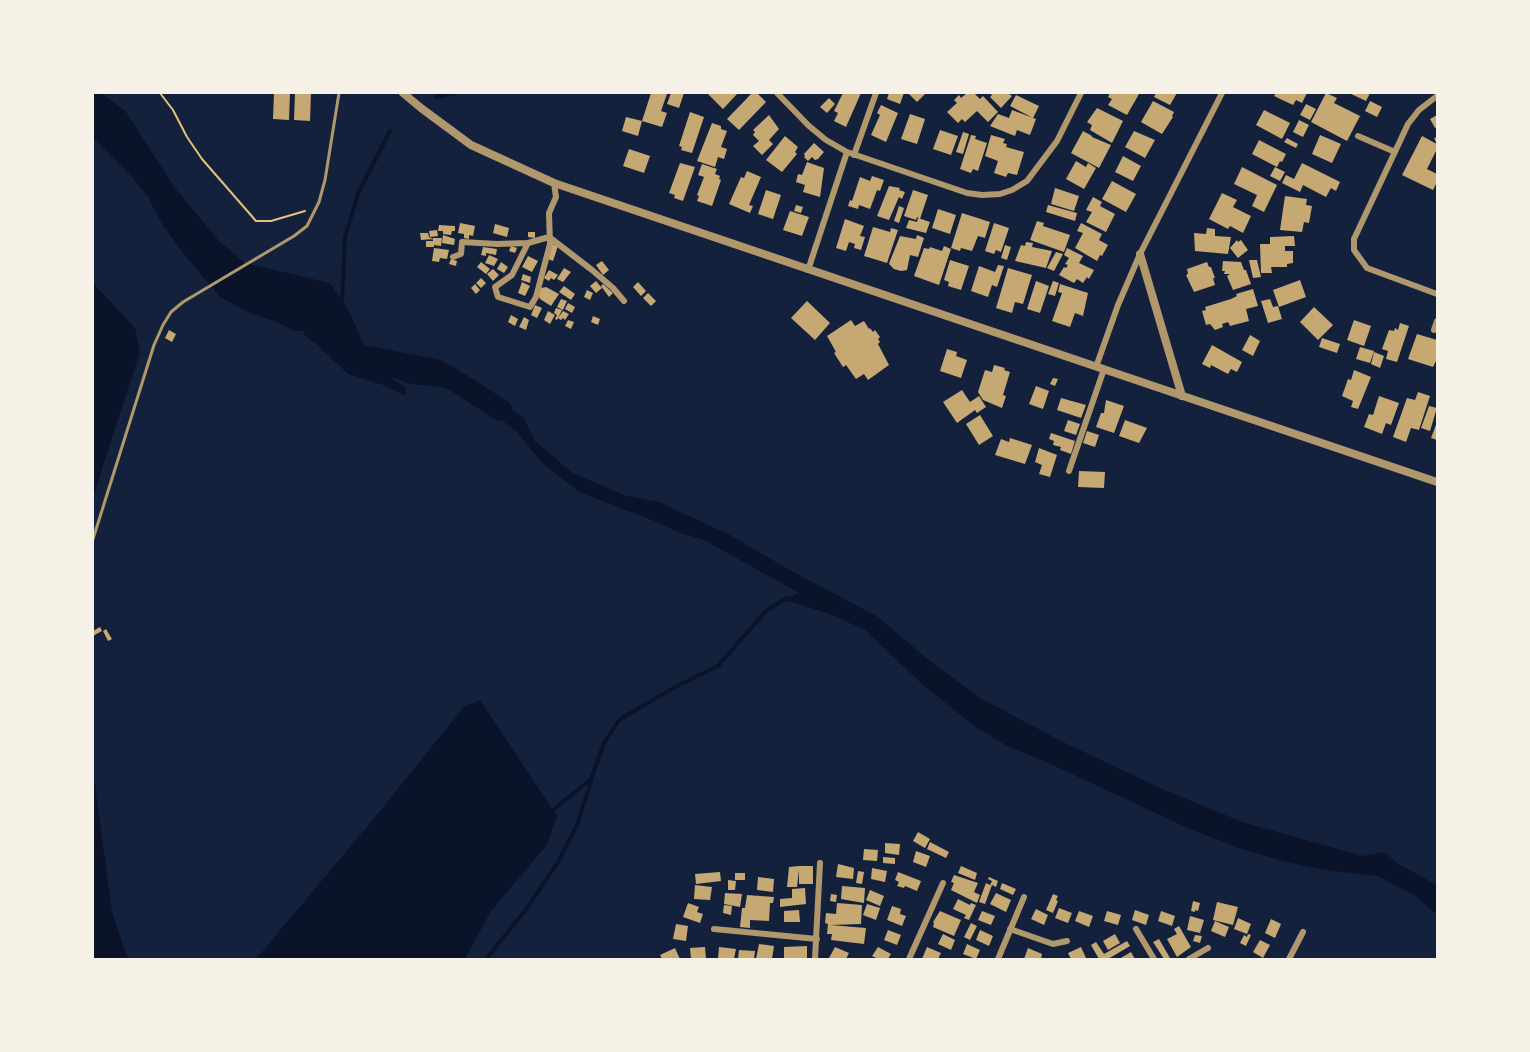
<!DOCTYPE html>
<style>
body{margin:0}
#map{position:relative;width:1530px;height:1052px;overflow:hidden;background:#14213d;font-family:"Nunito Sans",sans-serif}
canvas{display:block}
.frame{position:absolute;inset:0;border:94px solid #f6f1e7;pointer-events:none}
</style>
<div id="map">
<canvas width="1530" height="1052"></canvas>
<div class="frame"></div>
</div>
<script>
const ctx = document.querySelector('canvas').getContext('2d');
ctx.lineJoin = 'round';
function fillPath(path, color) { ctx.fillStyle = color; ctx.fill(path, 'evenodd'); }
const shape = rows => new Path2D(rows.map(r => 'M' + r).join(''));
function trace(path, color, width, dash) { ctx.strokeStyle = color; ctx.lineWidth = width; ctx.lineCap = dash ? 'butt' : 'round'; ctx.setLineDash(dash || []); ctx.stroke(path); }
const water = shape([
 [93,93,102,93,126,112,175,188,220,242,245,263,330,283,348,309,364,345,442,360,474,385,524,418,535,441,573,473,624,495,659,502,730,535,788,569,878,617,930,661,982,699,1061,741,1162,789,1245,823,1363,856,1384,852,1400,865,1437,885,1437,915,1415,896,1378,876,1325,870,1285,862,1242,849,1192,830,1044,761,1007,746,977,728,922,684,865,630,830,614,785,600,799,593,704,540,680,533,657,522,579,492,542,463,517,432,498,417,473,391,452,381,428,373,403,373,392,379,407,388,405,395,383,385,348,374,315,343,306,337,303,331,295,331,279,323,250,313,220,297,183,253,162,224,148,197,133,178,93,138],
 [93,283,135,328,140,352,93,497],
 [480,700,557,816,547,845,491,911,465,959,256,959,370,823,464,707],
 [93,770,112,912,128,959,93,959]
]);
const stream = shape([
 [436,97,455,93],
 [342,304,345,237,358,194,390,131],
 [553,810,591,779,604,743,619,720,675,687,718,666,766,611,786,598,791,599],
 [486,959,527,908,558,862,577,825,591,781]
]);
const river = shape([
 [385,362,412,373,449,377,501,410]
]);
const building = shape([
 [274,93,290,93,289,120,273,119],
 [295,93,311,93,310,121,294,120],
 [651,93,667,94,661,111,667,113,662,127,642,121],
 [671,93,684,93,679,108,667,104],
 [709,93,738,93,723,109,708,94],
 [752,93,757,93,766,102,739,130,727,119],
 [843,93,861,93,846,127,834,121,838,113,834,111],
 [889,93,904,93,900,104,887,99],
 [908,93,926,93,917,102],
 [967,93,974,93,980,99,983,96,998,112,988,122,977,111,965,122,962,119,958,123,947,112,957,103,954,100,959,95,961,98],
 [989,93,1008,93,1012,96,1001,108,990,97,992,95],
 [1110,93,1137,93,1139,94,1127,115,1108,105,1112,99,1108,97],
 [1156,93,1177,93,1170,105,1154,97],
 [1276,93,1307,93,1302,103,1296,100,1293,105,1274,96],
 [1326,93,1337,98,1334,103,1360,116,1347,141,1311,122],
 [1349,93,1370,93,1366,101],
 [1016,95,1039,106,1033,118,1010,106],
 [829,98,835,104,827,113,820,107],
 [1153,101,1174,112,1172,116,1173,117,1162,134,1141,122],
 [1370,101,1382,107,1377,117,1365,111],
 [1306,104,1316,109,1310,120,1300,115],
 [881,105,898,113,886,142,871,135,880,115,877,113],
 [1097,108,1123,121,1112,143,1090,130,1092,125,1087,122],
 [1012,110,1036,119,1030,135,1017,130,1015,136,990,126,998,114,1009,118],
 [1264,110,1290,123,1282,139,1256,125],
 [690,112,704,117,692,153,681,150,682,147,679,146],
 [910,114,925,119,917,144,901,139],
 [769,115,779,129,769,140,773,144,762,155,753,146,759,141,753,135,755,132,753,130],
 [1437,115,1437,127,1435,128,1430,119],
 [626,117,642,121,638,136,622,131],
 [1299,120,1309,125,1303,137,1293,132],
 [712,123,721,126,721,129,727,131,721,147,727,149,724,159,718,157,715,167,697,161],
 [940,130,958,136,951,155,933,149],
 [1083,131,1092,136,1092,137,1111,145,1099,168,1071,153],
 [1134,131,1155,140,1145,158,1125,147],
 [963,132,969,134,963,154,956,152],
 [971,135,976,136,975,139,987,143,978,171,973,169,971,173,960,169],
 [991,135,1005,139,1003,143,1007,144,1006,147,1024,152,1017,175,1008,173,1006,177,994,173,998,161,985,156],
 [1320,135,1341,144,1332,163,1312,154],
 [785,136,798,147,795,152,797,154,782,172,766,160],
 [1422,136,1437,144,1434,138,1437,137,1437,149,1427,169,1437,174,1437,182,1433,190,1402,175],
 [1287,138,1298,144,1296,148,1284,142],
 [1259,140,1286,154,1282,162,1280,161,1277,167,1252,154],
 [814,143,824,152,818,159,815,160,812,157,808,161,804,157,805,156,804,154],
 [629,149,650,156,644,173,623,166],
 [1123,156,1141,166,1133,181,1115,172],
 [1076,161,1086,167,1088,163,1096,168,1084,189,1066,179],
 [807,162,824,168,820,197,803,192,805,185,796,182,798,174,802,175],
 [680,163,695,167,683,201,674,198,675,195,669,193],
 [1302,163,1340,182,1336,191,1331,188,1326,197,1303,185,1300,192,1282,183,1286,175,1294,179],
 [702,164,717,169,715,174,720,176,719,179,721,180,712,206,697,201,699,196,697,195,704,177,698,175],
 [1242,167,1277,185,1264,212,1252,206,1257,195,1234,184],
 [1275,167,1285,172,1280,181,1270,176],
 [747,171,761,177,749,205,753,206,750,213,729,204,741,177,744,178],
 [872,176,884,180,880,191,877,190,870,209,859,205,858,209,848,206,850,200,852,201,860,177,870,181],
 [1112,181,1136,194,1126,212,1102,199],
 [889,186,900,188,899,190,905,192,902,199,899,197,889,220,877,216],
 [1055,188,1079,196,1074,211,1051,204],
 [766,190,781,195,773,219,758,214],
 [913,190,928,195,920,219,917,217,916,220,904,216],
 [1222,193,1237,200,1233,207,1251,216,1243,233,1230,226,1228,229,1209,219],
 [1285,196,1307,199,1306,205,1312,206,1309,223,1304,222,1302,232,1280,230],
 [1093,197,1102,202,1100,206,1115,214,1106,232,1086,222,1092,212,1086,210],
 [796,205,803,207,801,213,794,211],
 [1048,205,1077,213,1075,221,1046,212],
 [899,206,904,208,899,223,894,221],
 [938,209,956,215,950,234,932,228],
 [790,211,809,217,802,236,783,230],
 [962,213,990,222,985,238,978,236,972,251,961,248,960,251,951,248],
 [918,218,930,222,926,233,906,228,909,220,917,222],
 [845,219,864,226,860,236,865,237,861,250,854,248,855,244,849,242,846,251,836,248],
 [1037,221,1044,223,1043,226,1070,235,1064,252,1030,240],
 [460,223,475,226,473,236,469,235,469,239,464,238,464,234,458,233],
 [994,223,1009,228,1001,252,996,250,994,254,985,251],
 [1081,223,1102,234,1099,240,1108,245,1102,256,1100,255,1097,261,1075,248,1083,233,1077,231],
 [495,224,509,228,507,237,493,233],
 [439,225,455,226,455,231,452,231,451,235,443,234,443,231,438,231],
 [873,227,890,232,891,228,898,230,887,263,864,256],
 [1207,228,1215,229,1215,236,1231,237,1228,254,1195,251,1194,233,1206,234],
 [437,230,438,236,430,237,429,231],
 [528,232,535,232,535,238,528,237],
 [420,233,428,233,429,237,433,239,421,240],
 [443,235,455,239,454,245,442,243],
 [917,235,924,238,918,257,910,255,907,270,901,271,894,269,889,264,890,261,900,236,916,239],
 [1294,236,1295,246,1285,246,1285,251,1293,251,1293,263,1287,264,1287,267,1271,267,1272,273,1261,273,1260,244,1270,244,1270,237],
 [433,238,442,238,441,246,434,245,434,247,426,247,426,241,433,241],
 [1237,240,1238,242,1241,240,1248,250,1238,258,1230,248],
 [1026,242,1033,243,1032,247,1052,251,1046,268,1015,261,1021,245,1025,246],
 [552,244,558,246,553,261,548,259],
 [1005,245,1011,247,1007,260,1001,258],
 [511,246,517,248,515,253,509,251],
 [944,246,951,249,939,285,914,276,924,248,929,249,930,247,942,251],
 [483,247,497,249,496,255,486,253,486,256,481,255],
 [434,248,449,250,447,259,440,258,439,262,432,261],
 [1067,248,1083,256,1079,263,1094,270,1089,279,1087,277,1083,283,1077,279,1074,283,1059,275,1064,267,1066,268,1068,265,1065,264,1069,258,1064,255],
 [1056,252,1063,254,1054,271,1047,268],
 [489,255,498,259,494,266,485,263],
 [528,256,538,261,532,272,522,267],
 [451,259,457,261,456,266,449,264],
 [950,260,969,266,961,290,948,286,949,282,944,280],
 [1249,260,1257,260,1261,277,1253,278],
 [602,261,609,270,603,275,596,265],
 [1223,261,1241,262,1244,270,1246,270,1251,284,1233,290,1227,276,1230,274,1224,274,1225,271,1222,271],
 [481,262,490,269,486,274,477,267],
 [501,262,508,267,504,273,497,269],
 [1207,262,1209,267,1211,267,1215,278,1213,278,1215,285,1194,292,1186,275,1188,274,1187,269],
 [998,265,1004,266,997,287,992,285,988,297,971,291,979,266,995,272],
 [564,268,571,272,563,282,557,279],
 [1008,268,1032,275,1023,304,1015,302,1012,313,996,308],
 [493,269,499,275,493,281,487,274],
 [549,270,558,275,554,280,551,278,549,281,544,278],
 [523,274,531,277,530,283,521,280],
 [481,278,486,283,481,288,476,283],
 [1300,280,1306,297,1279,307,1273,290],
 [596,281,602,288,596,293,590,286],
 [1036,281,1049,286,1040,313,1027,309],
 [1053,281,1059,283,1055,296,1048,294],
 [522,282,530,286,525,296,518,293],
 [638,282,646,291,641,296,633,287],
 [475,284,480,290,476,294,471,288],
 [603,284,613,293,609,297,601,286],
 [1060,284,1088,293,1083,316,1075,313,1070,327,1052,321,1062,293,1058,292],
 [564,286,575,294,571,300,559,292],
 [546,287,559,294,551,306,540,299,538,294,541,288],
 [1253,289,1258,306,1246,309,1249,321,1230,326,1228,322,1222,324,1223,327,1215,330,1210,324,1206,325,1202,311,1206,310,1205,307,1231,299,1237,296,1236,294],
 [587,290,593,293,590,300,584,297],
 [648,293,656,301,651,306,643,298],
 [561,299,567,301,563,310,557,307],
 [1270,299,1273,307,1278,306,1282,319,1268,323,1261,301],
 [807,301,830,323,815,340,791,318],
 [568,303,575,307,572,313,565,309],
 [535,305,542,308,537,318,531,315],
 [1314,307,1333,325,1318,340,1300,322],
 [556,308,562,310,557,320,555,319,557,315,554,313],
 [548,311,555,315,550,324,544,320],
 [563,311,569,314,565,320,563,318,561,320,558,318],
 [511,315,518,319,515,326,508,322],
 [593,316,600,319,598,325,591,322],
 [524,317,529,320,526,330,519,327],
 [568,320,574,322,571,329,565,326],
 [851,320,855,326,864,321,869,329,870,328,873,332,875,330,880,337,878,339,880,342,878,344,889,365,868,380,864,374,856,379,846,365,843,367,834,353,836,352,827,336],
 [1354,320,1371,326,1364,346,1347,340],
 [1400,323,1409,326,1397,362,1386,359,1388,351,1382,349,1389,330,1394,331,1395,328,1398,330],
 [169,330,176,334,172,342,165,338],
 [1417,334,1437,340,1437,359,1433,367,1408,359],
 [1250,335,1260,341,1253,356,1242,350],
 [1322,338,1340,344,1337,353,1319,347],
 [1212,345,1242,362,1237,372,1231,369,1228,374,1211,365,1210,368,1202,364],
 [1360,347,1374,351,1370,363,1356,359],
 [947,349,957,352,956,356,967,360,961,378,940,371],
 [1374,352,1384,356,1380,368,1371,364],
 [994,365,1005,368,1004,370,1010,372,1003,395,1006,396,1002,408,983,400,978,392,985,370,992,372],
 [1354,370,1371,377,1358,409,1351,407,1353,401,1342,396,1348,379,1351,380],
 [1053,378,1058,379,1055,386,1050,384],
 [1036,386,1049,391,1043,409,1029,404],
 [962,390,970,402,979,396,986,407,977,413,975,410,957,423,943,402],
 [1418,392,1430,396,1419,430,1411,428,1406,442,1393,437,1407,398,1415,400],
 [1379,396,1399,403,1391,425,1386,423,1382,434,1364,427,1369,414,1373,415],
 [1061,398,1086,405,1081,418,1057,410],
 [1106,400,1124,406,1114,433,1096,427,1101,413,1104,413],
 [1429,406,1437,408,1430,431,1421,428],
 [980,415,993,436,979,445,966,424],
 [1068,420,1080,424,1076,435,1064,431],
 [1125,420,1147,428,1139,443,1119,436],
 [1437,422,1437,440,1431,438],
 [1087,431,1099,435,1095,447,1083,443],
 [1051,433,1075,441,1071,454,1060,450,1061,447,1053,445,1054,441,1049,439],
 [1010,438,1032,445,1025,464,995,455,1001,439,1009,442],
 [1039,448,1057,455,1050,477,1039,474,1042,465,1035,462],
 [1079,471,1105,472,1104,488,1078,487],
 [100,627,102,631,93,636,93,631],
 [106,629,112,639,108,641,103,631],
 [918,832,930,839,925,848,913,841],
 [930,842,949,852,946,858,927,849],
 [885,843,900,844,899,855,885,853],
 [864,849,878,850,877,861,863,860],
 [916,851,930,856,926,867,913,862],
 [883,857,895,858,895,864,883,863],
 [838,864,854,868,853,879,836,877],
 [799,866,813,866,813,884,799,884,799,870,797,887,787,887,789,867],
 [961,866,977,873,975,880,958,873],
 [872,868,887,871,885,882,871,879],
 [858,871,864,872,862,884,856,883],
 [720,872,721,881,696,884,695,874],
 [898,872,921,881,917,891,905,886,904,888,897,886,899,882,895,880],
 [735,873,745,873,745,880,735,880],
 [954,875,978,883,974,892,980,895,977,903,951,890,954,883,951,882],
 [758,877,774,879,773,892,757,890],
 [989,877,998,881,996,887,992,885,985,904,979,902,986,883,990,885,992,881,988,879],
 [728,880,736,881,735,890,728,890],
 [1002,883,1016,889,1013,895,1000,889],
 [695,885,712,887,710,900,694,899],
 [842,886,865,888,864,903,841,899],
 [805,888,806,904,780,907,780,899,792,898,792,889],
 [870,890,884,896,880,906,866,900],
 [725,893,742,894,740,907,724,904],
 [996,893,1011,900,1006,912,990,904],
 [831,894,837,895,836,902,830,901],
 [1053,894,1058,896,1056,900,1058,901,1053,913,1046,910],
 [747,895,774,897,773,903,770,903,769,921,750,920,750,928,740,927,742,908,745,908],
 [958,899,970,905,971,903,976,905,969,920,964,918,966,915,953,909],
 [1193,901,1200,903,1198,911,1195,910,1195,912,1191,911],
 [1217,902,1238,907,1233,925,1213,920],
 [688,903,699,907,697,912,703,914,700,923,683,917],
 [837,903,862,905,861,924,830,925,866,928,864,944,831,940,832,934,827,934,828,924,825,923,826,913,836,914],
 [867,904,880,908,876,920,863,915],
 [724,905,732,906,731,915,723,913],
 [892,906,901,909,900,914,906,916,902,926,887,920],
 [1059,908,1072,913,1068,923,1055,918],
 [1036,909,1048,915,1044,925,1031,919],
 [799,910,800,922,784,922,784,911],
 [1135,910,1149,915,1146,925,1132,920],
 [940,911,961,920,954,936,933,927,934,923,933,922],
 [982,911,995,916,991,925,978,920],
 [1079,911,1093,916,1089,927,1075,921],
 [1107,911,1121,915,1118,925,1104,921],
 [1161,911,1175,916,1172,926,1158,921],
 [1190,916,1204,920,1200,933,1187,930],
 [1238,918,1251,924,1247,934,1234,929],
 [1271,919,1281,924,1275,938,1265,933],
 [1215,921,1229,927,1225,937,1211,931],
 [971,923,977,926,970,940,964,937],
 [676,924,688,926,686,941,673,939],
 [1179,926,1191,947,1177,957,1167,939,1177,934,1174,929],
 [888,930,901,935,897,945,884,940],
 [980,930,993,936,989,946,976,940],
 [943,934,955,940,951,950,938,944],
 [1115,934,1120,943,1108,950,1103,941],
 [1248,934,1251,935,1246,946,1240,943,1244,935,1247,937],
 [1195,935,1202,936,1200,943,1193,941],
 [1159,939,1170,958,1168,959,1164,959,1153,942],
 [1260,940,1270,945,1263,958,1253,952],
 [1127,941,1130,946,1108,959,1099,959,1091,945,1096,942,1104,954],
 [759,944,774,946,772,959,756,959],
 [967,944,980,950,976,959,963,954],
 [807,946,807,959,784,959,784,947],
 [705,947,706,959,691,959,690,948],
 [719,947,736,949,734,959,718,959],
 [835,947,849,953,846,959,829,958],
 [878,947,891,954,888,959,878,959,872,956],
 [927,947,941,953,938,959,922,959],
 [1081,947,1086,958,1071,959,1068,953],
 [675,948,680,959,662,959,660,955],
 [1028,948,1042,954,1041,959,1024,959],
 [739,950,755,951,754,959,738,959],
 [1131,952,1135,959,1119,959]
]);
const path = shape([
 [160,93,173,110,187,137,202,159,256,221,271,221,305,211]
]);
const service = shape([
 [93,539,154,345,163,325,171,312,183,302,294,236,307,226,319,202,325,180,339,93]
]);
const minor = shape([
 [777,93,809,126,826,140,847,152,967,193,982,195,1000,194,1012,190,1027,181,1057,141,1081,93],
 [1437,96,1419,110,1408,124,1354,239,1354,250,1367,268,1437,294],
 [1358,136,1395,152],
 [854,155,876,93],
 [528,243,512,275,495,287,498,297,530,307,536,297,550,244,549,213,556,197,554,183],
 [453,257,461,254,462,242,497,244,528,243,549,237,592,270,613,288,624,301],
 [808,270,847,152],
 [1434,330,1437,321],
 [1096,367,1118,305,1140,254,1222,93],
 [1069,471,1104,369],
 [714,929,817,939],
 [1010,929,1053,944,1067,941],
 [1136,929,1154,959],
 [815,959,820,863],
 [909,959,943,883],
 [998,959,1024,897],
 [1189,959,1208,948],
 [1289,959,1303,932]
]);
const tertiary = shape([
 [403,93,421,108,471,145,554,183,1437,482],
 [1140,254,1182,396]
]);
fillPath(water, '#0b132b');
trace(stream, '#0b132b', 4);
trace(river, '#0b132b', 22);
fillPath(building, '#c6a872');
trace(path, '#e5c07b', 2);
trace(service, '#b1986c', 3);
trace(minor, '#b1986c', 6);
trace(tertiary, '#b1986c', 8);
</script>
